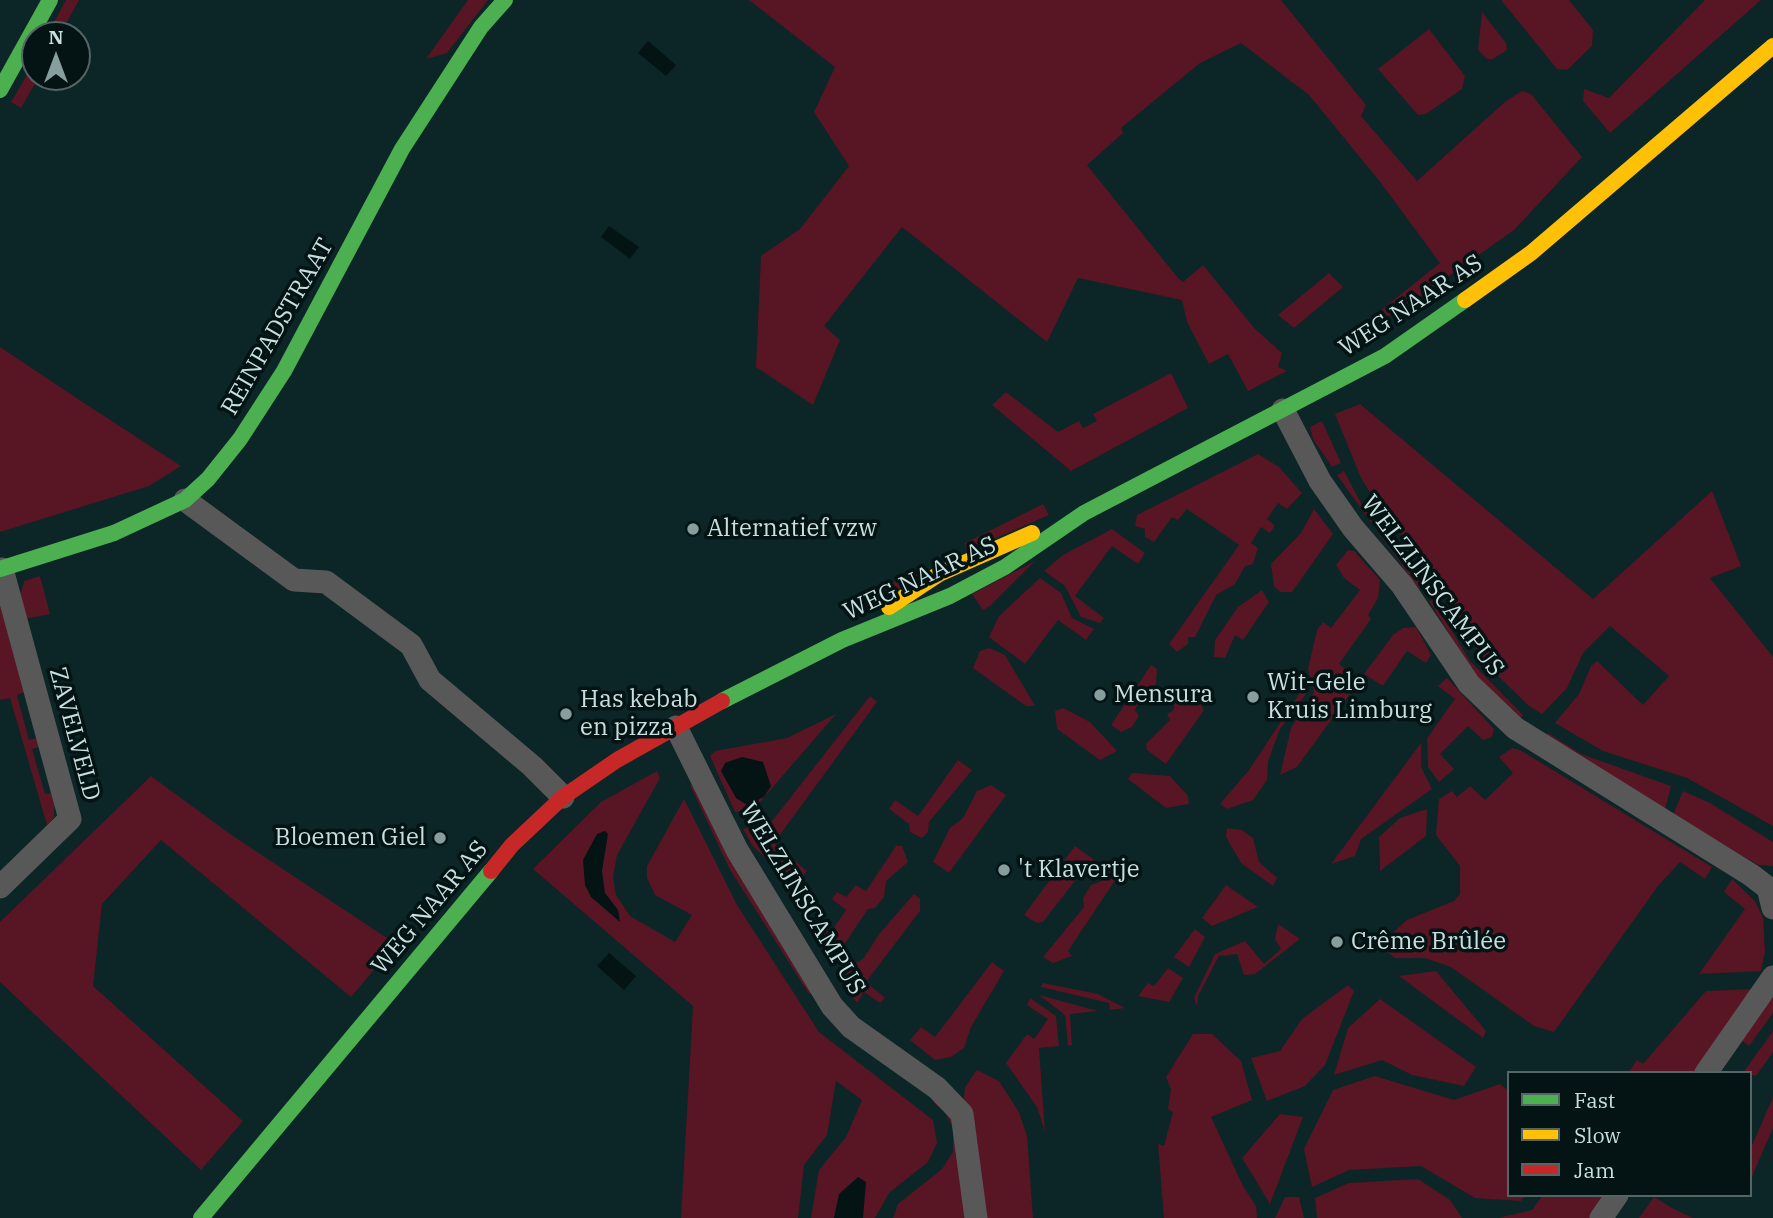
<!DOCTYPE html>
<meta charset="utf-8">
<style>
body{margin:0}
#map{position:relative;width:1773px;height:1218px;overflow:hidden;background:#0c2526;font-family:"IBM Plex Serif",serif}
canvas{display:block}
.legend{position:absolute;left:1507px;top:1071px;width:245px;height:126px;box-sizing:border-box;background:#041414;border:2px solid #536565;margin:0;padding:9px 12px;list-style:none;font-size:21px;color:#c9dfdf}
.legend li{display:flex;align-items:center;gap:14px;height:35px}
.legend b{width:35px;border:2px solid #536565}
.north{position:absolute;left:21px;top:21px;width:70px;height:70px;box-sizing:border-box;background:#041414;border:2px solid #536565;border-radius:50%;rotate:0deg;font-size:19px;font-weight:700;line-height:28px;text-align:center;color:#c9dfdf}
.north::after{content:'';display:block;margin:auto;width:24px;height:32px;background:#879e9e;clip-path:polygon(50% 0,100% 100%,50% 72%,0 100%)}
</style>
<div id="map">
<canvas width="1773" height="1218"></canvas>
<ul class="legend">
<li><b style="height:9px;background:#4caf50"></b>Fast</li>
<li><b style="height:9px;background:#ffc107"></b>Slow</li>
<li><b style="height:9px;background:#c62828"></b>Jam</li>
</ul>
<div class="north">N</div>
</div>
<script>
const ctx = document.querySelector('canvas').getContext('2d');
ctx.lineJoin = 'round';
function fillPath(path, color) { ctx.fillStyle = color; ctx.fill(path, 'evenodd'); }
const shape = rows => new Path2D(rows.map(r => 'M' + r).join(''));
function trace(path, color, width, dash) { ctx.strokeStyle = color; ctx.lineWidth = width; ctx.lineCap = dash ? 'butt' : 'round'; ctx.setLineDash(dash || []); ctx.stroke(path); }
function label(font, color, halo, rows, align = 'center') {
  ctx.font = font + ' "IBM Plex Serif",serif'; ctx.lineWidth = 7; ctx.setLineDash([]); ctx.textBaseline = 'middle'; ctx.strokeStyle = halo; ctx.fillStyle = color; for (const [text, x, y, turn = 0] of rows) {
    ctx.save(); ctx.translate(x, y); ctx.rotate((+turn || 0) * Math.PI / 180); ctx.textAlign = isNaN(turn) ? turn : align; if (halo) ctx.strokeText(text, 0, 0); ctx.fillText(text, 0, 0); ctx.restore();
  }
}
const green = shape([
 [66,0,79,0,60,35,47,35],
 [468,0,488,0,447,53,426,59],
 [749,0,1281,0,1366,105,1361,116,1417,181,1506,101,1522,91,1531,94,1582,157,1514,230,1394,315,1384,316,1381,310,1440,263,1381,183,1309,95,1241,43,1200,63,1121,128,1123,133,1087,165,1178,278,1183,282,1203,265,1255,329,1282,353,1278,367,1287,371,1248,391,1228,354,1209,364,1187,322,1182,300,1078,278,1047,342,902,227,824,326,840,340,813,405,756,367,761,256,800,229,849,166,814,112,835,67],
 [1501,0,1569,0,1593,30,1592,46,1567,70,1557,69],
 [1705,0,1761,0,1610,133,1583,101,1584,89,1609,98],
 [1482,12,1506,43,1507,50,1493,59,1487,59,1478,50],
 [1429,29,1465,76,1462,89,1426,114,1418,115,1378,69],
 [27,75,37,80,21,108,11,102],
 [1329,273,1343,287,1294,328,1278,315],
 [0,347,81,401,181,466,149,486,0,532],
 [1171,373,1188,408,1071,471,992,405,1006,392,1058,432,1079,421,1083,428,1097,421,1093,414],
 [1360,404,1593,599,1712,491,1741,566,1710,578,1773,657,1773,826,1687,778,1603,751,1555,723,1579,694,1591,666,1597,661,1643,705,1669,676,1610,626,1583,653,1567,688,1542,714,1529,706,1498,676,1478,652,1437,579,1378,505,1361,478,1335,414],
 [1322,421,1341,463,1332,467,1313,439,1310,427],
 [1258,454,1279,467,1302,493,1287,509,1278,503,1267,519,1275,526,1270,533,1261,527,1251,543,1258,548,1253,564,1245,566,1235,584,1216,595,1195,637,1188,637,1188,644,1177,652,1169,644,1239,545,1187,509,1178,520,1172,517,1154,542,1145,537,1145,529,1135,526,1137,515],
 [1344,471,1361,503,1423,584,1419,589,1337,475],
 [1043,504,1049,515,966,551,965,543],
 [1314,509,1333,534,1292,592,1280,592,1274,586,1271,564,1301,533],
 [1112,529,1145,553,1138,564,1112,546,1075,596,1104,618,1100,623,1081,617,1065,586,1044,571,1063,555],
 [1348,550,1354,551,1380,580,1378,598,1368,615,1371,619,1339,664,1360,680,1297,767,1280,775,1291,728,1314,692,1308,669,1317,630,1323,622,1331,628,1360,590,1344,578,1336,565],
 [1035,561,990,606,983,610,972,594],
 [923,566,926,572,855,614,850,605],
 [40,576,50,614,25,619,17,594,21,593,24,581],
 [1040,578,1061,593,1072,618,1094,629,1086,640,1058,620,1025,664,989,637,999,616],
 [1262,590,1269,602,1243,640,1235,635,1225,658,1214,657,1215,640,1238,607],
 [1433,600,1470,661,1523,715,1520,719,1476,677,1429,601],
 [0,605,24,692,17,695,29,740,37,738,40,747,32,749,45,794,54,793,54,818,47,825,10,698,0,700],
 [1416,627,1431,655,1426,663,1407,651,1383,686,1364,674,1393,635,1403,628],
 [989,648,1005,655,1035,706,1026,706,973,668,980,651],
 [1151,665,1157,669,1156,684,1139,701,1135,710,1139,716,1132,727,1121,732,1111,725],
 [1447,678,1494,729,1492,737,1483,740,1468,726,1440,754,1454,769,1439,782,1428,767,1427,738,1455,699,1438,686],
 [1305,685,1306,694,1280,729,1268,761,1267,780,1253,800,1227,809,1220,804,1249,770],
 [1193,691,1204,710,1166,764,1147,750,1146,744,1170,720,1167,714,1174,710,1174,698,1178,692],
 [870,696,877,702,774,843,807,871,789,894,776,869,752,845,743,829,769,825],
 [1063,708,1090,722,1117,751,1100,760,1057,729,1055,711],
 [836,714,754,809,735,812,710,756,715,751,787,738],
 [1548,733,1581,754,1671,786,1665,810,1545,737],
 [1421,743,1421,767,1432,789,1361,839,1355,856,1331,864],
 [1512,748,1520,750,1712,867,1705,879,1680,862,1658,886,1554,1032,1534,1026,1451,967,1425,958,1395,958,1379,945,1407,920,1454,901,1460,894,1460,866,1436,835,1439,799,1452,791,1457,797,1470,786,1485,800,1513,773,1499,757],
 [958,760,972,770,929,822,928,832,922,838,910,832,909,824,889,809,895,800,918,816],
 [657,771,660,778,617,855,613,877,616,895,630,916,675,942,692,915,655,895,647,878,647,866,684,799,737,905,819,1032,933,1120,937,1143,928,1162,889,1193,875,1218,811,1218,819,1170,846,1137,862,1100,836,1081,827,1135,804,1165,798,1218,681,1218,693,1006,533,869,601,802],
 [1132,773,1170,776,1188,796,1189,804,1166,808,1128,779],
 [151,776,230,834,396,944,351,997,161,840,102,904,93,986,243,1121,201,1170,0,982,0,922],
 [690,785,698,785,814,991,809,994,729,868],
 [991,785,1006,795,949,873,933,862,950,828,963,818,977,791],
 [1683,791,1710,803,1773,842,1773,866,1758,865,1673,815],
 [1427,809,1426,836,1380,871,1379,837,1400,818],
 [1227,828,1242,830,1253,838,1259,862,1277,878,1273,886,1241,863,1226,837],
 [896,846,902,846,908,862,886,881,884,897,875,908,868,909,839,952,827,958,810,928,814,921,830,933,846,910,832,899,837,892,846,897,856,885,866,891],
 [1075,846,1096,861,1081,873,1043,922,1037,923,1024,915],
 [1110,870,1118,876,1068,951,1072,956,1053,963,1043,957,1084,907,1083,898,1091,885,1100,882],
 [1732,879,1755,901,1763,918,1765,952,1761,971,1699,974,1745,909,1724,892],
 [1226,885,1258,907,1212,926,1202,918],
 [914,894,920,899,920,911,866,982,885,998,880,1003,864,992,857,1003,842,983,851,966,863,959,880,933],
 [1278,924,1300,939,1255,974,1244,975,1237,954,1219,956,1198,996,1197,1007,1194,998,1215,954,1245,941,1264,964,1281,949,1275,939],
 [1195,929,1205,937,1189,967,1174,957],
 [992,962,1004,971,971,1027,964,1048,951,1057,935,1060,910,1040,921,1027,935,1037],
 [1168,968,1183,978,1169,1002,1138,996,1148,983,1154,986],
 [1436,971,1486,1031,1483,1038,1399,976],
 [1043,983,1098,994,1125,1008,1110,1010,1109,1003,1041,987],
 [1348,985,1354,991,1325,1065,1305,1086,1267,1101,1251,1058,1280,1051,1302,1019],
 [1757,989,1696,1073,1628,1073,1637,1060,1643,1064,1706,991],
 [1039,995,1098,1011,1070,1014,1072,1045,1068,1046,1065,1015],
 [1773,996,1773,1013,1749,1046,1741,1040],
 [1030,998,1056,1016,1059,1046,1039,1048,1045,1132,1037,1107,1006,1063,1027,1034,1034,1039,1048,1019,1027,1005],
 [1380,999,1476,1067,1464,1086,1412,1075,1382,1060,1334,1075,1348,1028],
 [1773,1031,1773,1052,1756,1076,1743,1073],
 [1193,1034,1212,1034,1241,1061,1252,1100,1211,1117,1243,1186,1256,1206,1257,1218,1164,1218,1158,1144,1164,1146,1173,1112,1168,1109,1171,1089,1166,1077],
 [977,1070,999,1081,1019,1112,1027,1136,1033,1218,984,1218,972,1117,964,1098,965,1087],
 [1375,1076,1454,1100,1500,1084,1509,1091,1509,1195,1526,1195,1521,1201,1475,1198,1421,1166,1349,1170,1312,1187,1304,1149,1333,1090],
 [1773,1097,1773,1128,1750,1181,1750,1150],
 [936,1099,955,1123,965,1218,893,1218,898,1204,942,1169,953,1152,953,1128,945,1112,933,1102],
 [1280,1114,1303,1117,1270,1204,1242,1158],
 [1418,1179,1450,1200,1462,1218,1317,1218,1315,1198,1349,1183],
 [1543,1195,1607,1195,1590,1218,1498,1218,1532,1210],
 [1285,1197,1299,1197,1304,1218,1275,1218],
 [1654,1197,1672,1208,1693,1218,1639,1218]
]);
const water = shape([
 [648,41,676,65,666,76,638,53],
 [609,226,639,247,630,259,601,237],
 [742,757,763,762,771,786,764,797,747,805,736,798,721,771,725,763],
 [605,831,608,834,602,871,605,893,618,910,620,922,591,897,585,885,583,860,597,834],
 [609,953,636,976,624,990,597,966],
 [858,1177,866,1182,863,1218,834,1218,839,1194]
]);
const street = shape([
 [1283,410,1320,481,1353,528,1402,585,1469,684,1515,728,1751,875,1768,888,1773,908],
 [185,500,294,580,326,582,411,645,430,680,532,766,563,797],
 [676,727,737,850,832,1006,851,1027,937,1088,962,1114,976,1218],
 [0,887,70,819,2,569],
 [1706,1073,1773,977],
 [1601,1218,1617,1195]
]);
const fast = shape([
 [0,90,50,0],
 [0,569,114,533,185,500,208,479,240,439,284,371,402,149,481,27,505,0],
 [722,701,842,640,950,596,1005,567,1084,513,1385,356,1465,300],
 [201,1218,491,871]
]);
const slow = shape([
 [1465,300,1531,253,1773,46],
 [889,607,939,574,1032,533]
]);
const jam = shape([
 [491,871,512,845,563,797,617,760,722,701]
]);
const markers = [
 [693,529,7,"#879e9e"],
 [1100,695,7,"#879e9e"],
 [1253,697,7,"#879e9e"],
 [566,714,7,"#879e9e"],
 [440,838,7,"#879e9e"],
 [1004,870,7,"#879e9e"],
 [1337,942,7,"#879e9e"]
];
const streetNames = [
 ["WEG NAAR AS",1411,306,-33],
 ["REINPADSTRAAT",278,327,-60],
 ["WEG NAAR AS",920,579,-25],
 ["WELZIJNSCAMPUS",1432,586,53],
 ["ZAVELVELD",74,734,75],
 ["WELZIJNSCAMPUS",802,899,59],
 ["WEG NAAR AS",430,908,-50]
];
const poiNames = [
 ["Alternatief vzw",707,529],
 ["Wit-Gele",1267,683],
 ["Kruis Limburg",1267,711],
 ["Mensura",1114,695],
 ["Has kebab",580,700],
 ["en pizza",580,728],
 ["Bloemen Giel",426,838,"right"],
 ["'t Klavertje",1018,870],
 ["Crême Brûlée",1351,942]
];
fillPath(green, '#581523');
fillPath(water, '#041415');
trace(street, '#595858', 23);
trace(fast, '#4caf50', 16);
trace(slow, '#ffc107', 16);
trace(jam, '#c62828', 16);
for (const [x, y, r, color] of markers) { const dot = new Path2D(); dot.arc(x, y, r, 0, 2 * Math.PI); ctx.fillStyle = color; ctx.fill(dot); trace(dot, '#041414', 2.5); }
label('24px', '#c9dfdf', '#041414', streetNames);
label('24px', '#c9dfdf', '#041414', poiNames, 'left');
</script>
